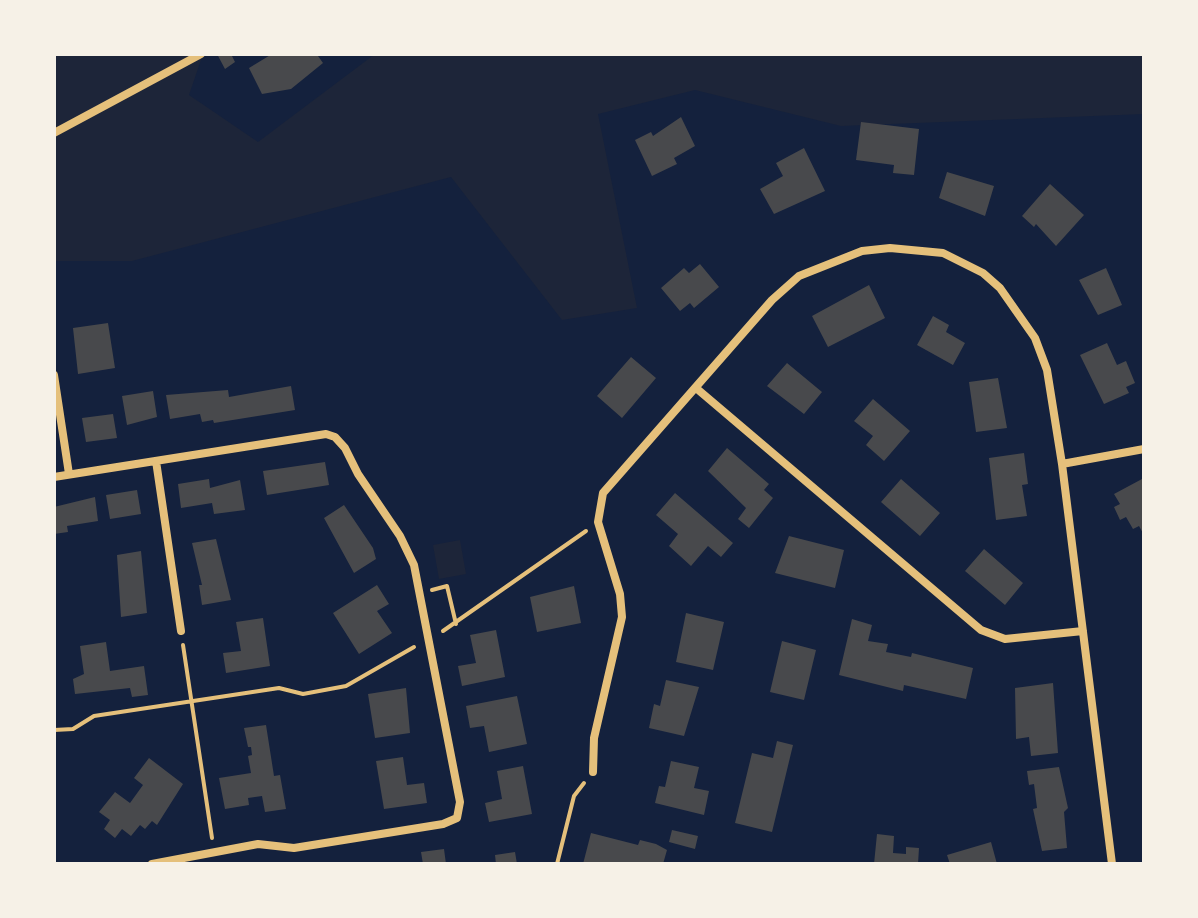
<!DOCTYPE html>
<style>
body{margin:0}
#map{position:relative;width:1198px;height:918px;overflow:hidden;background:#14213d;font-family:"Nunito Sans",sans-serif}
canvas{display:block}
.frame{position:absolute;inset:0;border:56px solid #f6f1e7;pointer-events:none}
</style>
<div id="map">
<canvas width="1198" height="918"></canvas>
<div class="frame"></div>
</div>
<script>
const ctx = document.querySelector('canvas').getContext('2d');
ctx.lineJoin = 'round';
function fillPath(path, color) { ctx.fillStyle = color; ctx.fill(path, 'evenodd'); }
const shape = rows => new Path2D(rows.map(r => 'M' + r).join(''));
function trace(path, color, width, dash) { ctx.strokeStyle = color; ctx.lineWidth = width; ctx.lineCap = dash ? 'butt' : 'round'; ctx.setLineDash(dash || []); ctx.stroke(path); }
const green = shape([
 [54,54,203,54,189,95,258,142,375,54,1144,54,1144,114,841,126,695,90,598,114,637,308,562,320,451,177,132,261,54,261],
 [460,540,466,574,439,579,433,545]
]);
const building = shape([
 [217,54,235,54,232,56,235,62,225,69],
 [272,54,322,54,318,56,323,63,291,89,262,94,249,68],
 [681,117,695,146,674,158,677,164,652,176,635,140,651,132,653,136],
 [861,122,919,129,914,175,893,173,894,165,856,160],
 [804,148,825,191,774,214,760,189,783,176,776,163],
 [947,172,994,186,985,216,939,198],
 [1050,184,1084,215,1056,246,1036,224,1034,227,1022,216],
 [700,264,719,287,694,308,690,303,680,311,661,288,684,268,689,273],
 [1106,268,1122,305,1098,315,1079,280],
 [869,285,885,318,828,347,812,316],
 [933,316,949,325,946,332,965,343,953,365,917,345],
 [108,323,115,368,78,374,73,328],
 [1107,343,1117,365,1126,361,1135,383,1126,387,1129,393,1104,404,1080,355],
 [631,357,656,378,622,418,597,396],
 [787,363,822,392,804,414,767,386],
 [998,378,1007,428,976,432,969,382],
 [291,386,295,410,214,423,213,420,202,422,200,414,170,419,166,395,228,390,229,397],
 [153,391,157,417,127,425,122,396],
 [873,399,910,431,884,461,866,445,873,436,854,421],
 [113,414,117,438,86,442,82,418],
 [727,448,769,484,764,490,773,498,749,528,738,519,746,508,708,471],
 [1024,453,1028,484,1022,485,1027,516,996,520,989,458],
 [325,462,329,485,267,495,263,471],
 [209,479,210,488,240,480,245,510,214,514,212,503,181,508,178,484],
 [901,479,940,513,920,536,881,502],
 [1142,479,1144,484,1144,535,1139,526,1133,529,1126,517,1120,520,1114,507,1120,504,1114,494],
 [137,490,141,514,110,519,106,495],
 [675,493,733,543,721,557,708,546,691,566,669,546,678,534,656,515],
 [95,497,98,521,67,526,68,532,54,534,54,507],
 [344,505,373,548,376,559,354,573,324,518],
 [789,536,844,550,835,588,775,573],
 [216,539,231,600,202,605,199,585,202,585,192,543],
 [984,549,1023,583,1005,605,965,571],
 [141,551,147,613,121,617,117,555],
 [377,585,389,604,377,611,392,633,359,654,333,613],
 [574,586,581,623,537,632,530,597],
 [686,613,724,622,713,670,676,662],
 [263,618,270,666,226,673,223,653,241,651,236,622],
 [852,619,872,625,868,641,888,644,886,652,911,657,912,653,973,668,966,699,904,685,903,691,839,675],
 [496,630,505,677,462,686,458,666,476,663,470,635],
 [782,641,816,650,804,700,770,692],
 [106,642,110,671,144,666,148,695,132,697,130,688,75,694,73,679,84,674,80,646],
 [666,680,699,687,684,736,649,728,654,704,660,706],
 [1053,683,1058,753,1031,756,1029,737,1016,739,1015,688],
 [406,688,410,733,375,738,368,694],
 [517,696,527,744,489,752,484,726,470,728,466,706],
 [266,725,274,776,280,775,286,809,265,812,262,796,248,798,249,805,225,809,219,778,251,773,248,756,252,755,251,747,248,747,244,728],
 [777,741,793,745,772,832,735,823,752,753,773,758],
 [403,757,407,785,424,783,427,803,384,809,376,761],
 [149,758,183,784,157,825,152,821,145,829,140,825,131,836,122,829,115,838,104,829,110,820,99,812,115,792,130,803,143,785,134,778],
 [671,761,699,767,694,788,709,791,704,815,655,803,659,786,665,787],
 [523,766,532,814,489,822,485,803,502,799,497,771],
 [1059,767,1068,808,1064,812,1067,848,1042,851,1033,809,1037,808,1034,784,1029,785,1027,771],
 [672,830,698,836,695,849,669,842],
 [591,833,638,845,640,840,656,844,667,850,663,864,583,864],
 [877,834,894,836,893,853,906,854,906,847,919,848,918,864,874,864],
 [991,842,997,864,950,864,947,855],
 [444,849,446,864,423,864,421,852],
 [515,852,517,864,496,864,495,855]
]);
const path = shape([
 [432,590,447,586,456,624],
 [443,631,586,531],
 [183,645,212,838],
 [54,730,73,729,94,716,279,688,303,694,346,686,414,647],
 [557,864,574,796,584,783]
]);
const minor = shape([
 [54,133,201,54],
 [54,375,69,474],
 [696,388,981,630,1005,639,1083,631],
 [156,461,181,631],
 [1062,464,1144,449],
 [54,477,326,434,335,437,345,448,358,474,400,536,414,565,460,802,457,818,443,824,294,848,258,844,152,864],
 [593,772,594,738,622,617,620,594,598,522,603,493,772,300,799,276,862,251,890,248,943,253,983,273,1000,288,1035,338,1047,370,1062,464,1112,864]
]);
fillPath(green, '#1d2539');
fillPath(building, '#48494c');
trace(path, '#e5c07b', 4);
trace(minor, '#e5c07b', 8);
</script>
